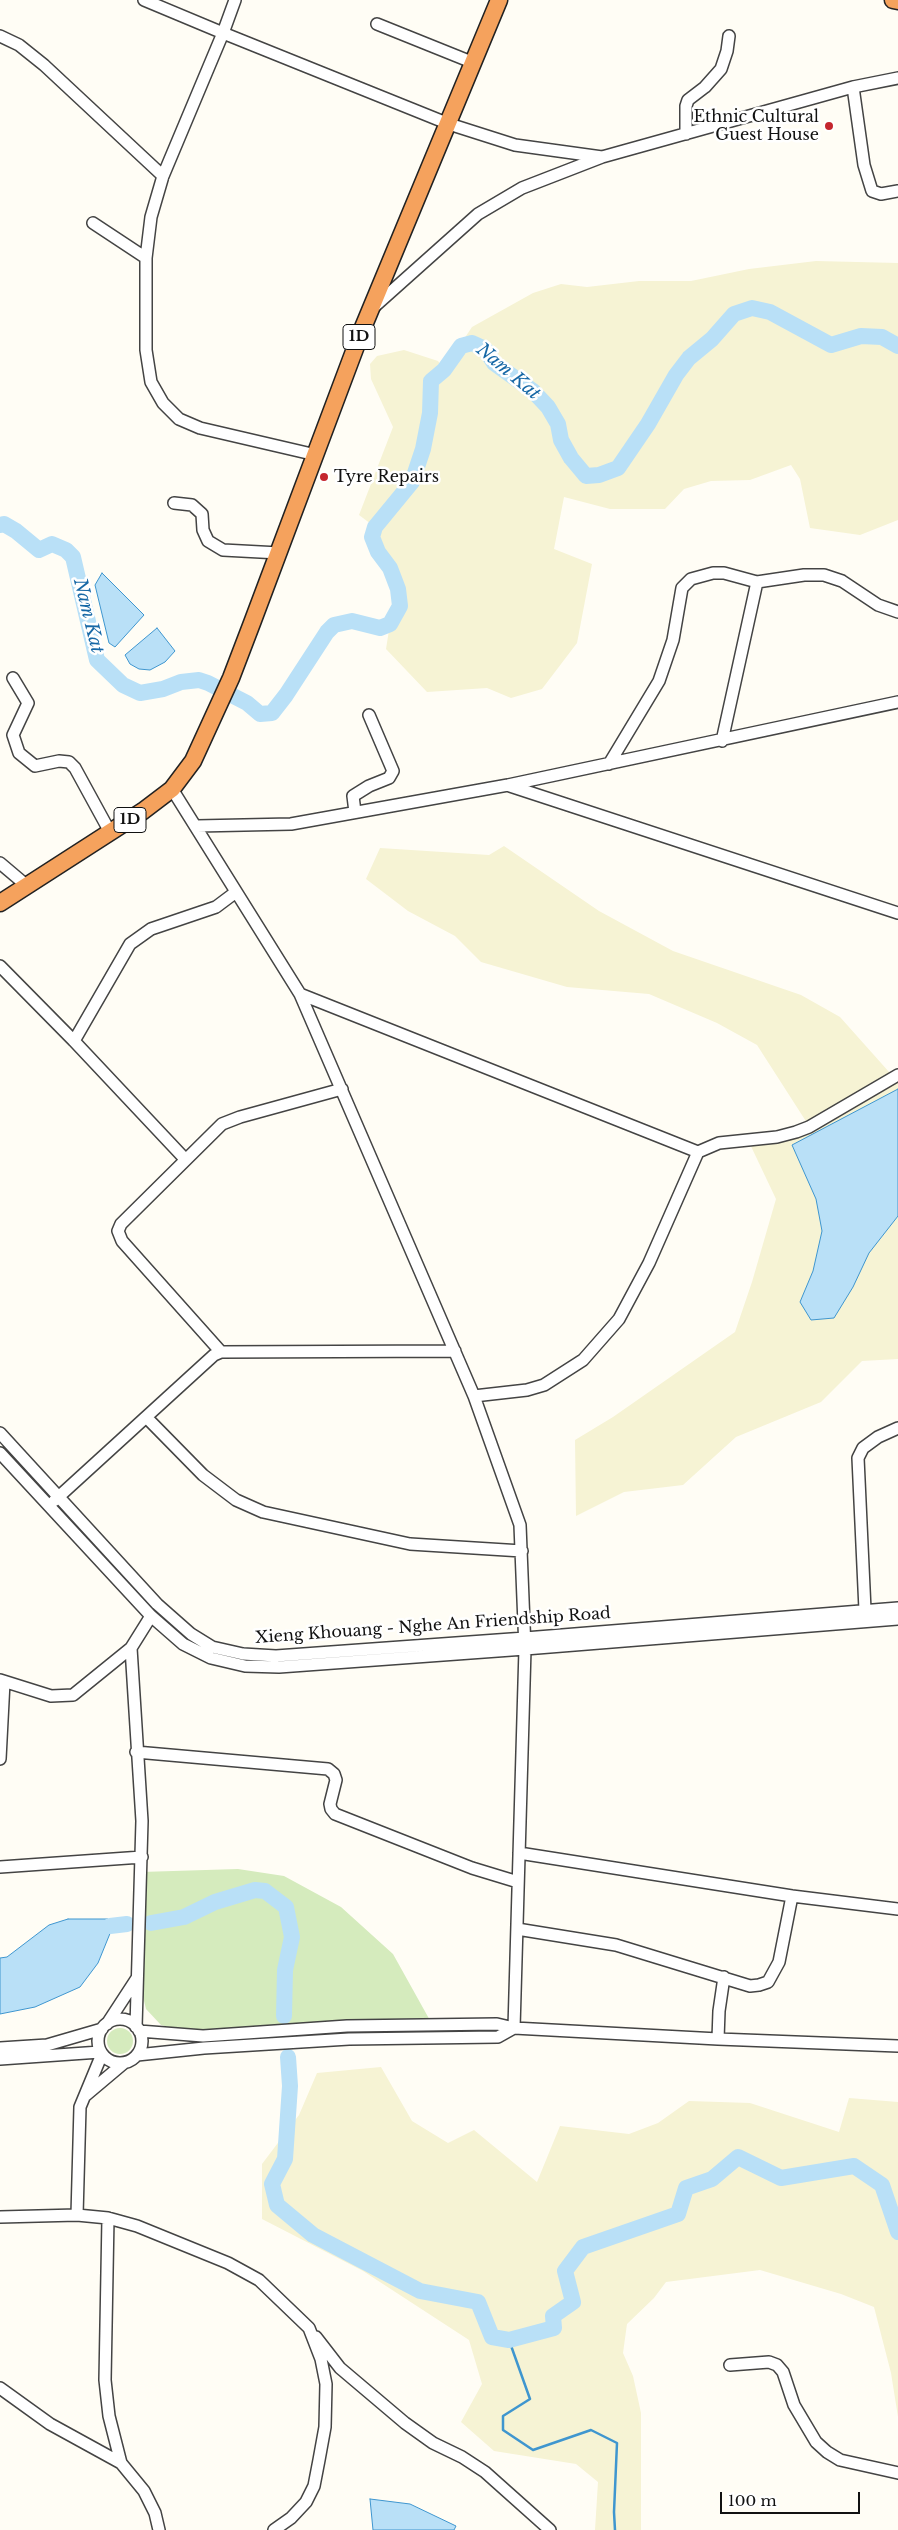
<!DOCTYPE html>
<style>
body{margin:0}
#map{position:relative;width:898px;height:2530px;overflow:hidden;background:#fffdf5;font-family:"Libre Baskerville",serif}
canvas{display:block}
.scale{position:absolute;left:720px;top:2492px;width:140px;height:22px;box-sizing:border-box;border:2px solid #111;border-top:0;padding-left:6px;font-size:15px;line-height:18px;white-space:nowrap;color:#111;-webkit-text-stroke:4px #fff;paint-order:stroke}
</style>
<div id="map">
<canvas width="898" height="2530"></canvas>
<div class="scale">100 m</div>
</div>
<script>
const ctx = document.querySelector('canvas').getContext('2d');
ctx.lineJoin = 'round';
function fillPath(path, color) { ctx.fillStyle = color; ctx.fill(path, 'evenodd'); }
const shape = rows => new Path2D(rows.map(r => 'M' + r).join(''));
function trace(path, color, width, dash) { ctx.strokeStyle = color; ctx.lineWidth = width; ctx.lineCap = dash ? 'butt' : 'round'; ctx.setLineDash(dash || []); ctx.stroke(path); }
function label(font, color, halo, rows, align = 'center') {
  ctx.font = font + ' "Libre Baskerville",serif'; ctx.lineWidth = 5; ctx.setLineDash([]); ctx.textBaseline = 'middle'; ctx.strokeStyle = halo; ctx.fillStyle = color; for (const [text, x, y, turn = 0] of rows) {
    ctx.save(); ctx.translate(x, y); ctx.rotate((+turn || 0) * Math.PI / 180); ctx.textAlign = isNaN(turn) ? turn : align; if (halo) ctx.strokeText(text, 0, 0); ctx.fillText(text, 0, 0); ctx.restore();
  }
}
const farmland = shape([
 [816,261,898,263,898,520,860,535,810,528,800,479,791,465,750,480,711,481,684,489,665,509,610,509,564,497,554,549,592,564,577,643,542,689,511,698,487,688,427,692,386,649,390,624,400,606,398,589,390,568,378,552,372,537,375,527,359,515,393,427,371,379,370,364,377,356,404,350,438,361,444,369,472,327,533,293,561,284,587,287,639,281,691,281,749,269],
 [504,846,599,911,673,951,801,995,840,1017,898,1082,898,1359,862,1361,821,1402,736,1437,683,1485,624,1492,576,1516,575,1440,613,1417,735,1332,752,1282,776,1199,748,1140,809,1126,757,1045,717,1023,649,994,567,987,481,962,455,936,408,911,366,879,380,848,489,855],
 [381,2067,412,2121,448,2143,474,2130,537,2182,560,2126,629,2134,658,2123,689,2101,750,2103,839,2132,849,2098,898,2102,898,2417,891,2373,874,2307,841,2294,760,2270,666,2282,654,2298,627,2324,623,2353,633,2376,641,2413,641,2530,595,2530,598,2482,576,2464,494,2451,461,2422,482,2384,469,2340,363,2271,262,2219,262,2164,299,2115,317,2073]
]);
const green = shape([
 [238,1869,284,1876,341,1907,393,1954,432,2024,203,2036,161,2025,146,2009,138,1976,141,1872],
 '107 2041a13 13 0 1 1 26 0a13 13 0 1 1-26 0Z'
]);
const water = shape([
 [102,573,144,615,115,647,109,643,95,585,102,573],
 [157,628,175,651,165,662,150,670,139,669,130,664,125,655,157,628],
 [898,1089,898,1216,869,1253,853,1287,834,1318,811,1320,800,1302,813,1271,822,1231,816,1199,792,1145,898,1089],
 [68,1919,108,1919,111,1931,98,1963,80,1987,35,2007,0,2014,0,1958,7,1957,49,1925,68,1919],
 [370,2499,410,2504,456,2526,454,2530,373,2530,370,2499]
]);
const stream = shape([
 [509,2340,530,2399,503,2416,503,2430,533,2450,591,2430,617,2443,614,2512,615,2530]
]);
const river = shape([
 [0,525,4,524,16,531,39,550,52,544,66,550,73,557,97,660,123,685,140,693,163,689,181,682,199,680,208,683,247,703,260,714,272,713,286,695,327,632,334,625,352,621,380,628,390,624,400,606,398,589,390,568,378,552,372,537,375,527,412,482,423,449,430,413,431,381,444,370,461,346,472,343,485,349,494,363,533,391,548,407,558,424,561,440,571,458,586,476,599,475,618,468,648,424,676,375,689,358,712,339,734,314,752,308,770,312,831,345,861,336,882,337,898,346],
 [151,1923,184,1917,215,1902,255,1890,265,1891,286,1907,292,1937,285,1970,284,2016],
 [110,1926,127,1924],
 [288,2057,290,2086,285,2159,272,2184,277,2205,313,2235,420,2291,478,2302,492,2337,509,2340,554,2328,553,2316,573,2302,565,2271,583,2247,678,2214,686,2188,712,2179,738,2157,781,2178,854,2166,882,2185,898,2232]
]);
const minor = shape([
 [144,0,223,33,235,0],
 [377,24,474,63],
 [0,36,19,45,44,65,163,176],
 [853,87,864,165,872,191,881,194,898,191],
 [686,134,686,106,688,100,705,87,721,69,727,51,729,36],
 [93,223,146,258],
 [375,306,478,214,522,188,602,157,853,87,898,78],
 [316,455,200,428,179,419,163,403,151,382,146,350,146,258,151,217,163,176,223,33,449,124,515,145,602,157],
 [174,503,192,505,202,514,203,530,208,541,223,550,279,553],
 [13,678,28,703,13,735,19,753,35,766,59,761,69,762,75,768,110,832],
 [722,741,757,582],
 [609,764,659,681,673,640,682,588,691,579,713,573,724,573,757,582,804,575,824,575,842,581,878,605,898,612],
 [510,786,898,913],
 [172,789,300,994,474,1396,520,1525,525,1649,514,2028],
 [355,812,353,796,369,786,389,778,393,771,369,715],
 [197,826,291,824,508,785,898,702],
 [0,863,26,885],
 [0,966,74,1041,185,1159],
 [300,994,698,1152],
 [74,1041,130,944,151,929,216,907,236,892],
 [221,1352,122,1241,118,1231,121,1224,222,1124,240,1117,342,1089],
 [474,1396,527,1390,544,1385,583,1360,619,1319,649,1263,698,1152,719,1143,777,1137,796,1132,809,1127,898,1075],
 [147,1418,203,1475,236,1500,263,1512,410,1544,522,1551],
 [0,1433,157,1604,191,1634,212,1647,243,1654,276,1656,525,1638,898,1608],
 [0,1453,151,1616,183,1644,211,1658,245,1666,279,1667,525,1649,898,1619],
 [54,1501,214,1355,221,1352,455,1351],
 [865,1610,858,1458,863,1448,878,1437,898,1428],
 [0,1680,51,1696,73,1695,131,1648],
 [136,1752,328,1769,334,1774,336,1780,330,1804,331,1809,335,1814,472,1868,518,1882],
 [0,1759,4,1682],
 [519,1853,792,1896,898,1909],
 [0,1867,142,1857],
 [517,1929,616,1945,750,1986,759,1985,768,1982,779,1962,792,1896],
 '98 2041a22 22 0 1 1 44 0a22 22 0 1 1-44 0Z',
 [107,2024,137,1978],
 [136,2027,142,1821,131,1648,151,1616],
 [139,2031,203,2036,347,2026,497,2024,514,2028,718,2039,898,2046],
 [718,2039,719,2011,724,1977],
 [0,2048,47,2045,102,2029],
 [137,2055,204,2048,349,2039,498,2037,514,2028],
 [0,2059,100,2052],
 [86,2095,124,2063],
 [77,2215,80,2107,102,2054],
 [0,2217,77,2215,108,2218,137,2226,228,2263,259,2280,309,2328,321,2359,326,2384,325,2427,319,2460,314,2486,306,2502,291,2518,274,2530],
 [108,2218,105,2380,109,2416,121,2463],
 [316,2337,340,2368,405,2423,433,2443,462,2457,485,2472,550,2530],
 [730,2365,769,2362,777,2365,783,2372,794,2405,816,2442,827,2452,840,2460,898,2473],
 [0,2388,50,2424,121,2463,144,2491,155,2513,159,2530]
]);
const highway = shape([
 [893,0,898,1],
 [0,903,143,811,172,789,193,761,231,678,252,623,362,330,499,0]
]);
const markers = [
 [829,126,5,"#c4262e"],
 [324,477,5,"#c4262e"]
];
const shields = [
 [359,337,32],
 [130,820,32]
];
const shieldNames = [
 ["1D",359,337],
 ["1D",130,820]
];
const poiNames = [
 ["Ethnic Cultural",819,117],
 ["Guest House",819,135],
 ["Tyre Repairs",334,477,"left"]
];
const streetNames = [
 ["Xieng Khouang - Nghe An Friendship Road",433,1626,-4]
];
const waterNames = [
 ["Nam Kat",508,372,40],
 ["Nam Kat",88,616,76]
];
fillPath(farmland, '#f6f3d4');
fillPath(green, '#d5ebbd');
fillPath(water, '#b9e0f7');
trace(water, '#3f96cf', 1);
trace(stream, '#3f96cf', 2.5);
trace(river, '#b9e0f7', 16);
trace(minor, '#444', 14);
trace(highway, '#222', 19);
trace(minor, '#fff', 11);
trace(highway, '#f5a25d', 16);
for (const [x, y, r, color] of markers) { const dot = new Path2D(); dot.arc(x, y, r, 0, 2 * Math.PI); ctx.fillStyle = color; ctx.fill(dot); trace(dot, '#fff', 2); }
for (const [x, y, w] of shields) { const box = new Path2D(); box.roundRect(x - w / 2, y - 12.5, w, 25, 4); ctx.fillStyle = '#fff'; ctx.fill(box); trace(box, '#111', 1); }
label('bold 15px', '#111', null, shieldNames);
label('16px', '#111', '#fff', poiNames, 'right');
label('16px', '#111', '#fff', streetNames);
label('italic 18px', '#1768a6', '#fff', waterNames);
</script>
